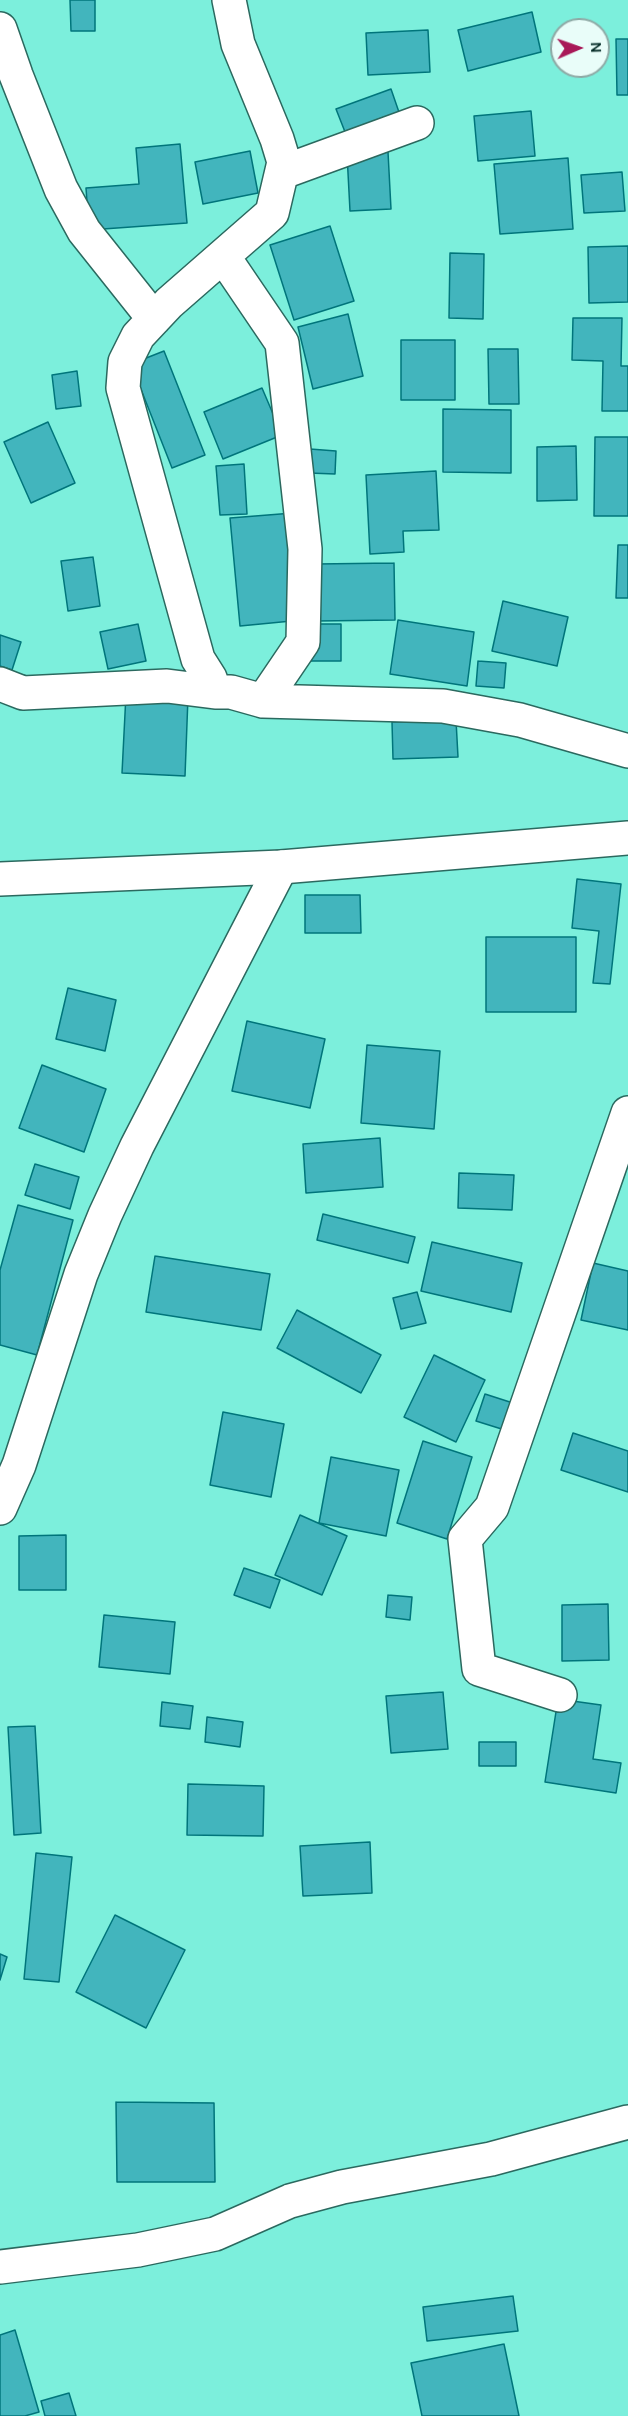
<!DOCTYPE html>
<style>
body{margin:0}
#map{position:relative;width:628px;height:2416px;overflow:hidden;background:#7cefdc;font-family:Karla,sans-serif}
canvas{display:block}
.north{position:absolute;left:550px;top:18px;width:60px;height:60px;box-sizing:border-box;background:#e9fdf9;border:2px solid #8ea9a5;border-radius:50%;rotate:88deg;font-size:16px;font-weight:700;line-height:24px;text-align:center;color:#052c27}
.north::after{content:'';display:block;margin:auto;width:21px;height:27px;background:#a81958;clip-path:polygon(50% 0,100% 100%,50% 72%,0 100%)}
</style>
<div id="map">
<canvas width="628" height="2416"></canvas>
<div class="north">N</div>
</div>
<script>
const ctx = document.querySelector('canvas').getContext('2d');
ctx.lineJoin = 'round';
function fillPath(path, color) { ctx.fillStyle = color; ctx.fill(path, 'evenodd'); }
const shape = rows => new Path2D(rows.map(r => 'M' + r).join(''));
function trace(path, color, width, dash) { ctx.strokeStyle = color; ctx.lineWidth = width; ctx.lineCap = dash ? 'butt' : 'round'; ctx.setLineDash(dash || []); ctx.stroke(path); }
const building = shape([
 [70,0,95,0,95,31,71,31,70,0],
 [532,12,541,52,468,71,458,30,532,12],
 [428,30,430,72,368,75,366,33,428,30],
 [616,39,628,39,628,95,617,95,616,39],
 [391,89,401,118,347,137,336,109,391,89],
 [531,111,535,156,478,161,474,116,531,111],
 [180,144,187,223,89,230,86,188,139,184,136,148,180,144],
 [250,151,258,193,203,204,195,162,250,151],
 [388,152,391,209,350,211,347,154,388,152],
 [568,158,573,229,500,234,494,164,568,158],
 [622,172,625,211,584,213,581,175,622,172],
 [330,226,354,301,294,320,270,245,330,226],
 [628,246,628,302,589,303,588,247,628,246],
 [450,253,484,254,483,319,449,318,450,253],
 [348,314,363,376,313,389,298,327,348,314],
 [573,318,622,318,621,366,628,366,628,411,602,411,603,361,572,360,573,318],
 [401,340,455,340,455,400,401,400,401,340],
 [488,349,518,349,519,404,489,404,488,349],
 [164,351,205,455,172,468,131,364,164,351],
 [77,371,81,406,56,409,52,375,77,371],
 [262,388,282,435,223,459,204,412,262,388],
 [443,409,511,410,511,473,443,472,443,409],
 [48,422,75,483,31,503,4,442,48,422],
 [595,437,628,437,628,516,594,516,595,437],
 [576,446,577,500,537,501,537,447,576,446],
 [310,449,336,451,335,474,309,473,310,449],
 [244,464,247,514,220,515,216,466,244,464],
 [436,471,439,530,403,531,404,552,370,554,366,475,436,471],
 [293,513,302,620,240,626,230,518,293,513],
 [618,545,628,545,628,598,616,598,618,545],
 [93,557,100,606,68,611,61,561,93,557],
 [394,563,395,620,317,621,316,564,394,563],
 [503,601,568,617,557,666,492,651,503,601],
 [398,620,474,632,467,686,390,674,398,620],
 [138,624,146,661,108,669,100,632,138,624],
 [311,624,341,624,341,661,311,661,311,624],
 [0,635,21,642,12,670,0,666,0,635],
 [478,661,506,663,504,688,476,686,478,661],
 [126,694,188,697,185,776,122,773,126,694],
 [456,720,458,757,393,759,392,722,456,720],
 [577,879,621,884,610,984,593,983,599,931,572,928,577,879],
 [305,895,360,895,361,933,305,933,305,895],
 [486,937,576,937,576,1012,486,1012,486,937],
 [68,988,116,1000,105,1051,56,1039,68,988],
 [247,1021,325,1039,310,1108,232,1091,247,1021],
 [367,1045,440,1051,434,1129,361,1123,367,1045],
 [42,1065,106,1089,84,1152,19,1128,42,1065],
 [380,1138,383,1187,306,1193,303,1144,380,1138],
 [35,1164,79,1177,70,1209,25,1195,35,1164],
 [459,1173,514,1175,512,1210,458,1208,459,1173],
 [18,1205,73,1220,37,1355,0,1345,0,1270,18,1205],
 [323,1214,415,1237,408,1263,317,1240,323,1214],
 [432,1242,522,1263,511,1312,421,1291,432,1242],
 [155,1256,270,1274,261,1330,146,1312,155,1256],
 [593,1263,628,1271,628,1330,581,1320,593,1263],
 [417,1292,426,1323,401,1329,393,1298,417,1292],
 [297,1310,381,1355,361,1393,277,1348,297,1310],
 [434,1355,485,1380,456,1442,404,1417,434,1355],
 [485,1394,516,1404,508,1431,476,1421,485,1394],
 [223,1412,284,1424,271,1497,210,1485,223,1412],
 [573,1433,628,1451,628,1492,561,1470,573,1433],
 [423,1441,472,1457,447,1539,397,1523,423,1441],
 [331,1457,399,1470,386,1536,319,1523,331,1457],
 [300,1515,347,1536,322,1595,275,1575,300,1515],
 [66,1535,66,1590,19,1590,19,1536,66,1535],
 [244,1568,280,1580,270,1608,234,1595,244,1568],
 [388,1595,412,1597,410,1620,386,1617,388,1595],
 [608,1604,609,1660,562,1661,562,1605,608,1604],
 [104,1615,175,1622,170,1674,99,1667,104,1615],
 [443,1692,448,1749,391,1753,386,1696,443,1692],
 [558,1699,601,1705,593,1759,621,1763,616,1793,545,1782,558,1699],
 [162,1702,193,1706,190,1729,160,1726,162,1702],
 [207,1717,243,1722,240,1747,205,1742,207,1717],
 [35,1726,41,1833,14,1835,8,1727,35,1726],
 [479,1742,516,1742,516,1766,479,1766,479,1742],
 [188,1784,264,1786,263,1836,187,1835,188,1784],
 [370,1842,372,1893,303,1896,300,1846,370,1842],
 [36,1853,72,1857,59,1982,24,1979,36,1853],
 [115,1915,185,1950,146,2028,76,1992,115,1915],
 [0,1954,7,1957,0,1980,0,1954],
 [116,2102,214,2103,215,2182,117,2182,116,2102],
 [513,2296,518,2331,427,2341,423,2307,513,2296],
 [15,2330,39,2412,25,2416,0,2416,0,2335,15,2330],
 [504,2344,519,2416,422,2416,411,2363,504,2344],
 [69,2393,76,2416,45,2416,41,2401,69,2393]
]);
const street = shape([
 [229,0,238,44,277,139,284,162,272,213,169,303,138,336,125,362,123,388,198,659,210,678,215,692,231,692,263,701,443,706,520,720,628,751],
 [0,29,16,75,61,189,84,231,154,319],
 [283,172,417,123],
 [223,256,282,343,305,549,303,642,263,701],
 [0,684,23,693,167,686,215,692],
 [0,1508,19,1465,81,1274,105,1215,137,1146,281,867],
 [560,1695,479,1669,465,1539,492,1507,628,1113],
 [0,2267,138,2250,215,2234,290,2201,342,2187,491,2159,628,2122]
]);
const secondary = shape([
 [0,879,281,867,628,838]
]);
fillPath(building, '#42b5bd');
trace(building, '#00757b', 1.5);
trace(street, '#2b695f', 36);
trace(secondary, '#2b695f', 36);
trace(street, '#fff', 33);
trace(secondary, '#fff', 33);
</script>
